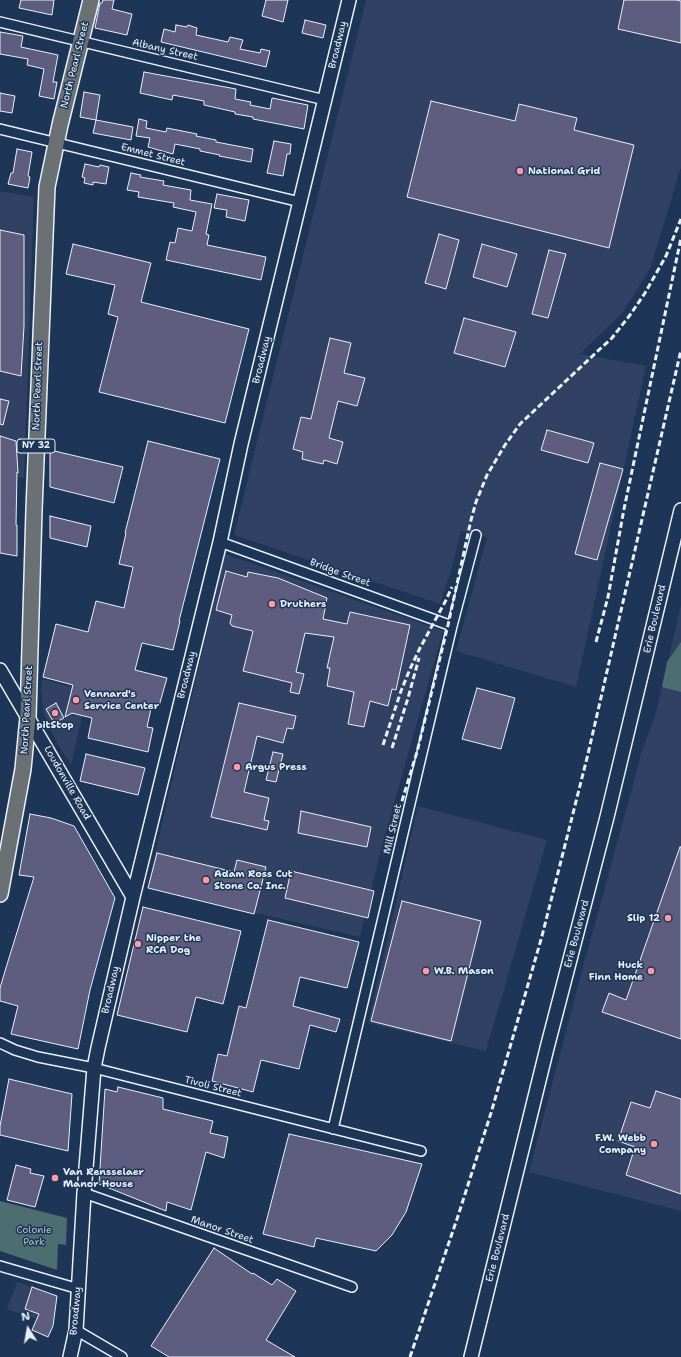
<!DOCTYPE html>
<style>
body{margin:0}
#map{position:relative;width:681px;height:1357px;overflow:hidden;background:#1d3557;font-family:"Shantell Sans",sans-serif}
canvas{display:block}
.north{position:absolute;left:8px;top:1309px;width:40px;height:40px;-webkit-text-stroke:3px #1d3557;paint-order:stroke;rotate:349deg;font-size:11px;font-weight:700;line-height:16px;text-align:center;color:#e8f1f8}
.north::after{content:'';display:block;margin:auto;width:14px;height:18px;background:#e8f1f8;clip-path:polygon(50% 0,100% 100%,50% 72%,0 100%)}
</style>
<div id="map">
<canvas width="681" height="1357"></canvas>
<div class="north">N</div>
</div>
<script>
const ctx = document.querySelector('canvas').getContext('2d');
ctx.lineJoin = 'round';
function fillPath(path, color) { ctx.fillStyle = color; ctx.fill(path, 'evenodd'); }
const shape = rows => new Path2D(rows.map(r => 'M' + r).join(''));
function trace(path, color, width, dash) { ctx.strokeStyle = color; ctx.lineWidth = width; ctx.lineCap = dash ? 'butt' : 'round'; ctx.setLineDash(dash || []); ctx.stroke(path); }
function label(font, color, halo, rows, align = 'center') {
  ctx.font = font + ' "Shantell Sans",sans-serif'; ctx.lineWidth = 3; ctx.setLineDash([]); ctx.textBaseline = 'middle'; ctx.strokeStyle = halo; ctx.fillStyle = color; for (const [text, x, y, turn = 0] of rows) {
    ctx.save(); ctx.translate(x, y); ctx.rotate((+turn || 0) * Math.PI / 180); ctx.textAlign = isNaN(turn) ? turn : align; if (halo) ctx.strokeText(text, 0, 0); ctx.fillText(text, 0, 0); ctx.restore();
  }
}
const built = shape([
 [366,0,681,0,681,167,650,269,623,312,580,354,646,366,576,687,456,651,487,537,461,531,451,571,440,604,234,535],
 [0,191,34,197,24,478,0,473],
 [225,554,443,631,380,853,360,937,147,888],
 [681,605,681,1211,529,1172,579,982,640,759,641,753,655,716],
 [42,679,88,691,71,765,58,745,44,715,41,690],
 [418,806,547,840,486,1051,368,1023],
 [17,1282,57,1296,53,1326,37,1319,7,1309]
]);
const green = shape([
 [681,642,681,692,662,687,667,662],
 [0,1201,67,1218,66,1245,58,1244,57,1270,0,1251]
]);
const building = shape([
 [21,0,54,0,52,15,19,8,21,0],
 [103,0,114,0,112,9,132,14,127,35,95,28,100,3,102,3,103,0],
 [266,0,288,0,283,22,262,16,266,0],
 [624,0,676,0,681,1,681,43,618,29,624,0],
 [305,20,326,25,323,38,302,33,305,20],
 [176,25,187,27,188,25,197,28,196,35,228,42,230,37,243,40,240,49,260,53,261,49,270,51,266,67,161,42,164,29,175,32,176,25],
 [0,32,23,36,21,47,58,55,53,82,57,82,54,99,39,96,44,69,27,65,28,59,0,54,0,32],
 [144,72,236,89,235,99,251,102,250,105,270,109,272,98,308,105,304,129,253,119,253,117,235,114,235,112,204,105,204,101,173,95,172,100,140,93,144,72],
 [84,92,100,95,96,120,133,127,131,140,93,133,96,120,80,117,84,92],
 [0,93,15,96,12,113,0,111,0,93],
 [431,101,515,121,519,104,577,118,574,130,634,145,609,248,407,197,431,101],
 [139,119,147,121,146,128,166,132,167,128,197,134,196,136,216,140,216,142,253,149,251,162,219,156,220,155,200,151,200,149,175,144,173,154,148,147,150,138,136,136,139,119],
 [274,141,291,144,290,154,287,154,283,176,267,173,274,141],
 [17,149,32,152,28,176,30,177,28,188,8,184,11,173,13,173,17,149],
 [85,164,99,167,100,165,109,167,106,184,93,182,93,185,84,183,85,178,82,177,85,164],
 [131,173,141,175,140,177,164,181,163,185,191,190,190,200,212,204,206,234,209,235,207,245,266,257,261,280,166,260,170,242,175,243,178,228,192,231,196,212,173,207,174,203,138,197,139,192,127,190,131,173],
 [217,194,249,200,245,221,226,217,227,210,214,208,217,194],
 [0,230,24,235,24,326,21,376,0,371,0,230],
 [439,234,459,240,446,289,425,283,439,234],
 [73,244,151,263,141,302,249,329,225,423,99,392,118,317,108,314,115,285,66,274,73,244],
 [482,244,517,254,507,287,473,277,482,244],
 [549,250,566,254,548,318,532,314,549,250],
 [464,318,516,332,505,367,454,353,464,318],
 [330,338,351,343,344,373,365,378,357,406,338,401,329,438,343,442,337,464,324,460,323,464,302,459,303,452,293,449,301,417,311,419,330,338],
 [0,399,9,401,3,425,0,424,0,399],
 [547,430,594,443,588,463,541,450,547,430],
 [0,436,16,441,18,473,17,472,16,525,17,525,17,556,0,553,0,436],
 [148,441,220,459,179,621,180,621,173,650,142,643,135,670,167,678,159,706,152,704,147,727,153,728,148,752,88,738,92,718,72,713,65,717,73,685,43,677,56,624,88,632,96,601,124,608,133,567,119,564,126,533,125,533,148,441],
 [50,450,123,467,114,503,50,487,50,450],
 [600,463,623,469,597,560,575,554,600,463],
 [50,516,91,526,87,547,50,538,50,516],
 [226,571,247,577,248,572,278,578,327,598,323,619,347,624,350,612,410,625,396,690,392,689,388,706,370,701,364,727,348,724,354,692,327,686,330,668,327,668,334,637,305,633,296,672,304,674,299,694,290,692,292,683,243,671,253,631,232,626,230,623,232,615,216,610,226,571],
 [477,688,515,698,501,749,462,739,477,688],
 [56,703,64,718,54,723,46,709,56,703],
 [239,703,296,716,293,729,287,728,283,743,257,736,244,792,269,798,264,820,269,821,267,830,211,817,239,703],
 [273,752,283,754,276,782,266,780,273,752],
 [86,754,145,768,138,795,80,781,86,754],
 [301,811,371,827,367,847,298,833,301,811],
 [30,814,51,818,74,826,115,898,90,990,78,1049,11,1034,18,1006,0,1001,0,988,5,971,34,877,19,875,30,814],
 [680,847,681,847,681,1039,602,1012,609,993,626,1000,680,847],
 [157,853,234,872,237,860,266,867,254,914,148,888,157,853],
 [291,871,374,891,368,918,285,898,291,871],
 [402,901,481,921,451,1041,371,1021,402,901],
 [143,907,241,931,223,1004,196,997,187,1032,117,1015,143,907],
 [268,920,359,942,347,988,300,977,293,1006,340,1019,336,1032,310,1025,299,1069,261,1060,253,1092,212,1081,218,1054,227,1056,239,1006,246,1008,268,920],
 [9,1079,72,1094,68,1151,0,1135,0,1126,9,1079],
 [118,1087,163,1098,163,1109,213,1121,210,1133,228,1137,224,1158,206,1152,191,1210,167,1202,166,1211,99,1184,105,1089,117,1092,118,1087],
 [656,1091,681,1099,681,1194,626,1175,635,1147,618,1141,631,1102,650,1108,656,1091],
 [289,1134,422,1164,406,1212,392,1235,376,1251,316,1238,314,1247,263,1234,289,1134],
 [16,1165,31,1169,30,1173,44,1176,35,1207,7,1200,16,1165],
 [214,1248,252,1274,253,1273,272,1285,277,1279,296,1291,266,1340,295,1357,169,1357,151,1346,214,1248],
 [32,1287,57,1296,53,1326,48,1337,32,1330,39,1314,25,1309,32,1287]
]);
const street = shape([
 [0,22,325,100],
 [0,129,300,202],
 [220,542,452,626],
 [0,1043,15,1050,38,1057,94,1068,421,1151],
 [333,1129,452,626,476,535],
 [84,1193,352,1287],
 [0,1266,79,1289],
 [76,1330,122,1357]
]);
const secondary = shape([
 [0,670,133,897],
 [70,1357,76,1330,84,1193,94,1068,98,1048,133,897,220,542,241,444,349,0],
 [471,1357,547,1048,607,817,681,510]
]);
const primary = shape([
 [0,894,23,769,28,717,34,510,47,187,60,125,91,0]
]);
const rail = shape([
 [596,642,608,597,624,509,681,238],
 [383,745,401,691,410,669,420,648,445,602,452,587],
 [392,748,408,698,419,658],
 [394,827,417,752,448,625,471,520,476,502,487,475,505,445,520,424,601,348,612,338,630,315,645,293,666,256,681,219],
 [410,1357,458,1216,491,1113,542,936,588,754,681,350]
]);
const markers = [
 [520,171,4,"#ff9aa2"],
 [272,604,4,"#ff9aa2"],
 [76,700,4,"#ff9aa2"],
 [55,713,4,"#ff9aa2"],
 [237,767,4,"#ff9aa2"],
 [206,880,4,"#ff9aa2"],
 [668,918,4,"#ff9aa2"],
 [138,944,4,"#ff9aa2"],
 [426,971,4,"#ff9aa2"],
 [651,971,4,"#ff9aa2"],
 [654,1144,4,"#ff9aa2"],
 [55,1178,4,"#ff9aa2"]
];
const shields = [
 [36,446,38]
];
const shieldNames = [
 ["NY 32",36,446]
];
const streetNames = [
 ["Broadway",338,45,-76],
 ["Albany Street",165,50,13],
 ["North Pearl Street",75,65,-76],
 ["Emmet Street",153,155,14],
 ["Broadway",262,360,-76],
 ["North Pearl Street",38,386,-88],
 ["Bridge Street",340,573,20],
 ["Erie Boulevard",655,619,-77],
 ["Broadway",187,675,-76],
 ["North Pearl Street",27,710,-87],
 ["Loudonville Road",67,783,60],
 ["Mill Street",393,829,-77],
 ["Erie Boulevard",577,934,-75],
 ["Broadway",111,990,-77],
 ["Tivoli Street",213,1087,14],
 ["Manor Street",222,1230,19],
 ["Erie Boulevard",498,1248,-76],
 ["Broadway",76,1311,-85]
];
const poiNames = [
 ["National Grid",528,171],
 ["Druthers",280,604],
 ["Vennard's",84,694],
 ["Service Center",84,706],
 ["pitStop",55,725,"center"],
 ["Argus Press",245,767],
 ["Adam Ross Cut",214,874],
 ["Stone Co. Inc.",214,886],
 ["Slip 12",660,918,"right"],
 ["Nipper the",146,938],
 ["RCA Dog",146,950],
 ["Huck",643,965,"right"],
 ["Finn Home",643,977,"right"],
 ["W.B. Mason",434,971],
 ["F.W. Webb",646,1138,"right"],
 ["Company",646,1150,"right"],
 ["Van Rensselaer",63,1172],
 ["Manor House",63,1184]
];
const parkNames = [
 ["Colonie",34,1230],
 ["Park",34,1242]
];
fillPath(built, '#304163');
fillPath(green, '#4c6e70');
fillPath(building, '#5e5d7f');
trace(building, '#e8f1f8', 1);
trace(street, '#e8f1f8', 12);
trace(secondary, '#e8f1f8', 16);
trace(primary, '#e8f1f8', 18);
trace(street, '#1d3557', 9);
trace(secondary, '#1d3557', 13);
trace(primary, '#6b7074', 15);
trace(rail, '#e8f1f8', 3, [6, 3]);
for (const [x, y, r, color] of markers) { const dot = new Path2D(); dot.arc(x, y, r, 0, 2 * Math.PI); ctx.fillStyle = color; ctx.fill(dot); trace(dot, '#1d3557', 1.5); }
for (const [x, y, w] of shields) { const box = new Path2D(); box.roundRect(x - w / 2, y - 7, w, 14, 3); ctx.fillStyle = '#1d3557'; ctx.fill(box); trace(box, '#e8f1f8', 1); }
label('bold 9px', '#e8f1f8', null, shieldNames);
label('10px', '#e8f1f8', '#1d3557', streetNames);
label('bold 10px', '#e8f1f8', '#1d3557', poiNames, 'left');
label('10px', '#b1c3c8', '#1d3557', parkNames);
</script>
